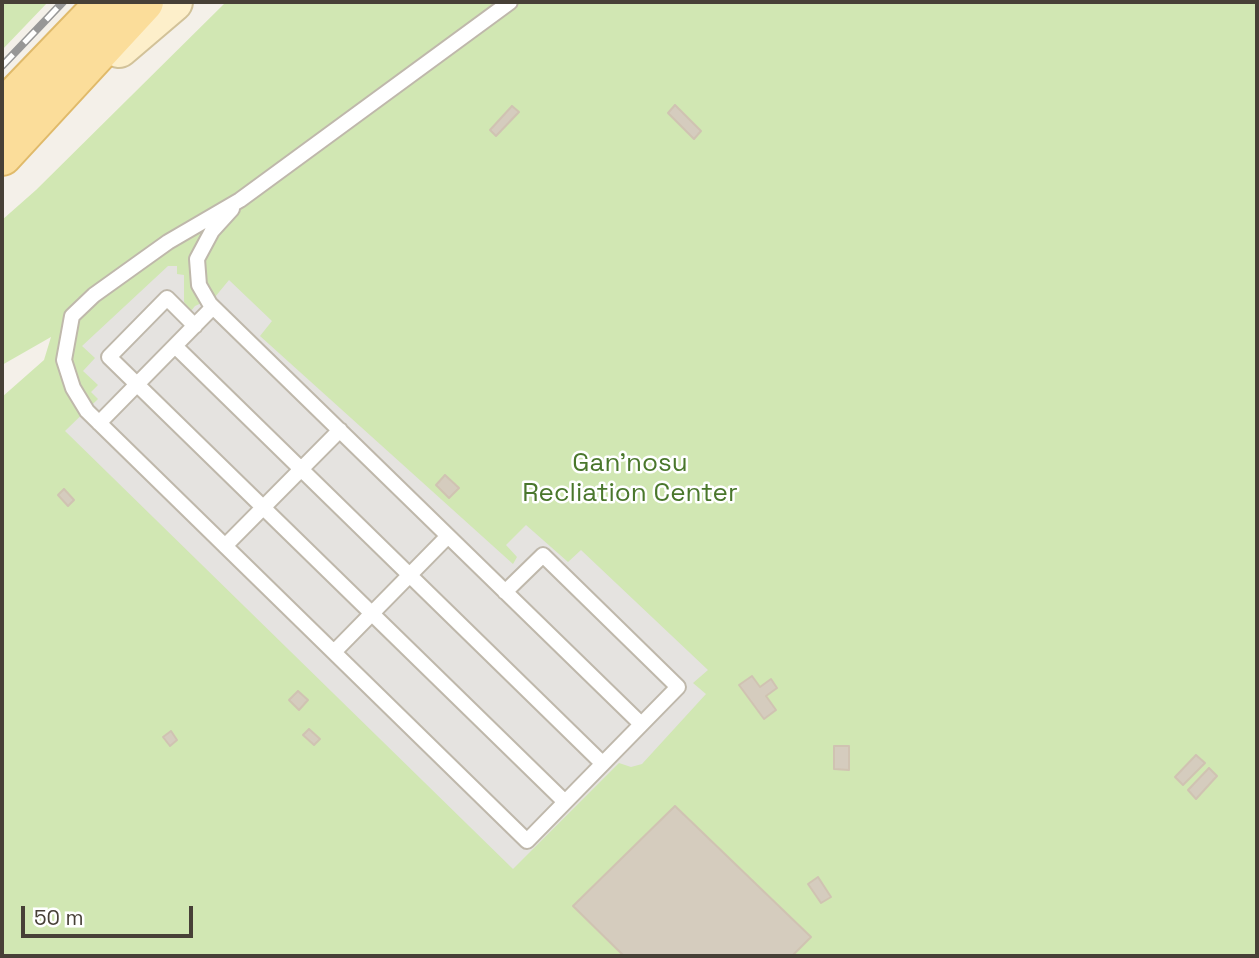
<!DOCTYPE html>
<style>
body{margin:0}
#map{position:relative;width:1259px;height:958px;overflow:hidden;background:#f4f0e9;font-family:"Space Grotesk",sans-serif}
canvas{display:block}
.frame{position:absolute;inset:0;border:4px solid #474037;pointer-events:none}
.scale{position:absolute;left:21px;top:906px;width:172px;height:32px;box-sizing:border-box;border:4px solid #474037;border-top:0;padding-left:9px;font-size:21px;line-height:24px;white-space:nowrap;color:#474037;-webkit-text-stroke:5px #fff;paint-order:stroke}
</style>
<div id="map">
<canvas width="1259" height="958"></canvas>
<div class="frame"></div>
<div class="scale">50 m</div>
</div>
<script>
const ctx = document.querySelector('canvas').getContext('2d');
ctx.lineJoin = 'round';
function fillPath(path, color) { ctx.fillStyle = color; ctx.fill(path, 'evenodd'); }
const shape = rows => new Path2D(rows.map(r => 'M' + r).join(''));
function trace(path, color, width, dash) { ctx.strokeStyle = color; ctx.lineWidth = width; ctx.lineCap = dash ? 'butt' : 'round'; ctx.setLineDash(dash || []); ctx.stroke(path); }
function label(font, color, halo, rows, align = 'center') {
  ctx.font = font + ' "Space Grotesk",sans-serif'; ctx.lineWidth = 5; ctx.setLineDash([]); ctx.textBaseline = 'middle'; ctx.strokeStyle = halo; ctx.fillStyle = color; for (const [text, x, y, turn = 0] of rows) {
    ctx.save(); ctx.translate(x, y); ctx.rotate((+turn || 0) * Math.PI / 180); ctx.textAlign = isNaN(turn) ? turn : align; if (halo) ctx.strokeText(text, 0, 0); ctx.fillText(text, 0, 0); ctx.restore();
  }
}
const green = shape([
 [2,2,48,2,2,50],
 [226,2,1257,2,1257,956,2,956,2,397,44,360,51,337,2,365,2,220,36,190]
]);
const parking = shape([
 [168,266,177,266,177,274,184,275,184,302,191,311,195,306,215,297,229,280,272,321,260,336,513,564,517,557,506,545,526,525,568,562,581,550,708,670,693,683,706,694,642,764,631,767,619,763,513,869,65,431,98,399,91,392,98,385,83,371,95,358,82,346]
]);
const building = shape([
 [675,105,701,131,694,139,668,113,675,105],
 [512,106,519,112,496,136,490,130,512,106],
 [445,475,459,488,449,498,436,485,445,475],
 [64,489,74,500,68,506,58,495,64,489],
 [752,676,760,687,771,679,777,688,766,696,776,710,764,719,739,685,752,676],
 [298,691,308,700,299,710,289,700,298,691],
 [309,729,320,739,314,745,303,735,309,729],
 [171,731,177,740,170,746,163,737,171,731],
 [834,746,849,746,849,770,834,769,834,746],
 [1196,755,1205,763,1183,785,1175,777,1196,755],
 [1209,768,1217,776,1196,799,1188,790,1209,768],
 [675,806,811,937,792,956,624,956,573,906,675,806],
 [818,877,831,897,821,903,808,884,818,877]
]);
const lane = shape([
 [232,209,212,231,197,259,199,285,210,304,641,724],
 [195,326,167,298,109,357,565,802],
 [175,346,602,763],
 [99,423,213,307],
 [225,546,340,430],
 [505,592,543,555,678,687,527,841,87,411,73,388,64,360,72,316,94,295,168,242,240,200,510,2],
 [334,652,448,536]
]);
const secondary = shape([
 [119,48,173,2]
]);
const primary = shape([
 [2,110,106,2],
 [2,156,144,2]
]);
const rail = shape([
 [2,66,63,2]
]);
const parkNames = [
 ["Gan'nosu",630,464],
 ["Recliation Center",630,494]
];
fillPath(green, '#d1e7b3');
fillPath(parking, '#e5e3e0');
fillPath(building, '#d5ccbe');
trace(building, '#d0c3b2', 2);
trace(lane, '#bfb8ab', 18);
trace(secondary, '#d2c299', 42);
trace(primary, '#e0ba6a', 42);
trace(lane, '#fff', 14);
trace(secondary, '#fdefca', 38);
trace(primary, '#fbdd9a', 38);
trace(rail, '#979797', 8);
trace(rail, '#fff', 5, [16]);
label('26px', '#4a772c', '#fff', parkNames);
</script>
